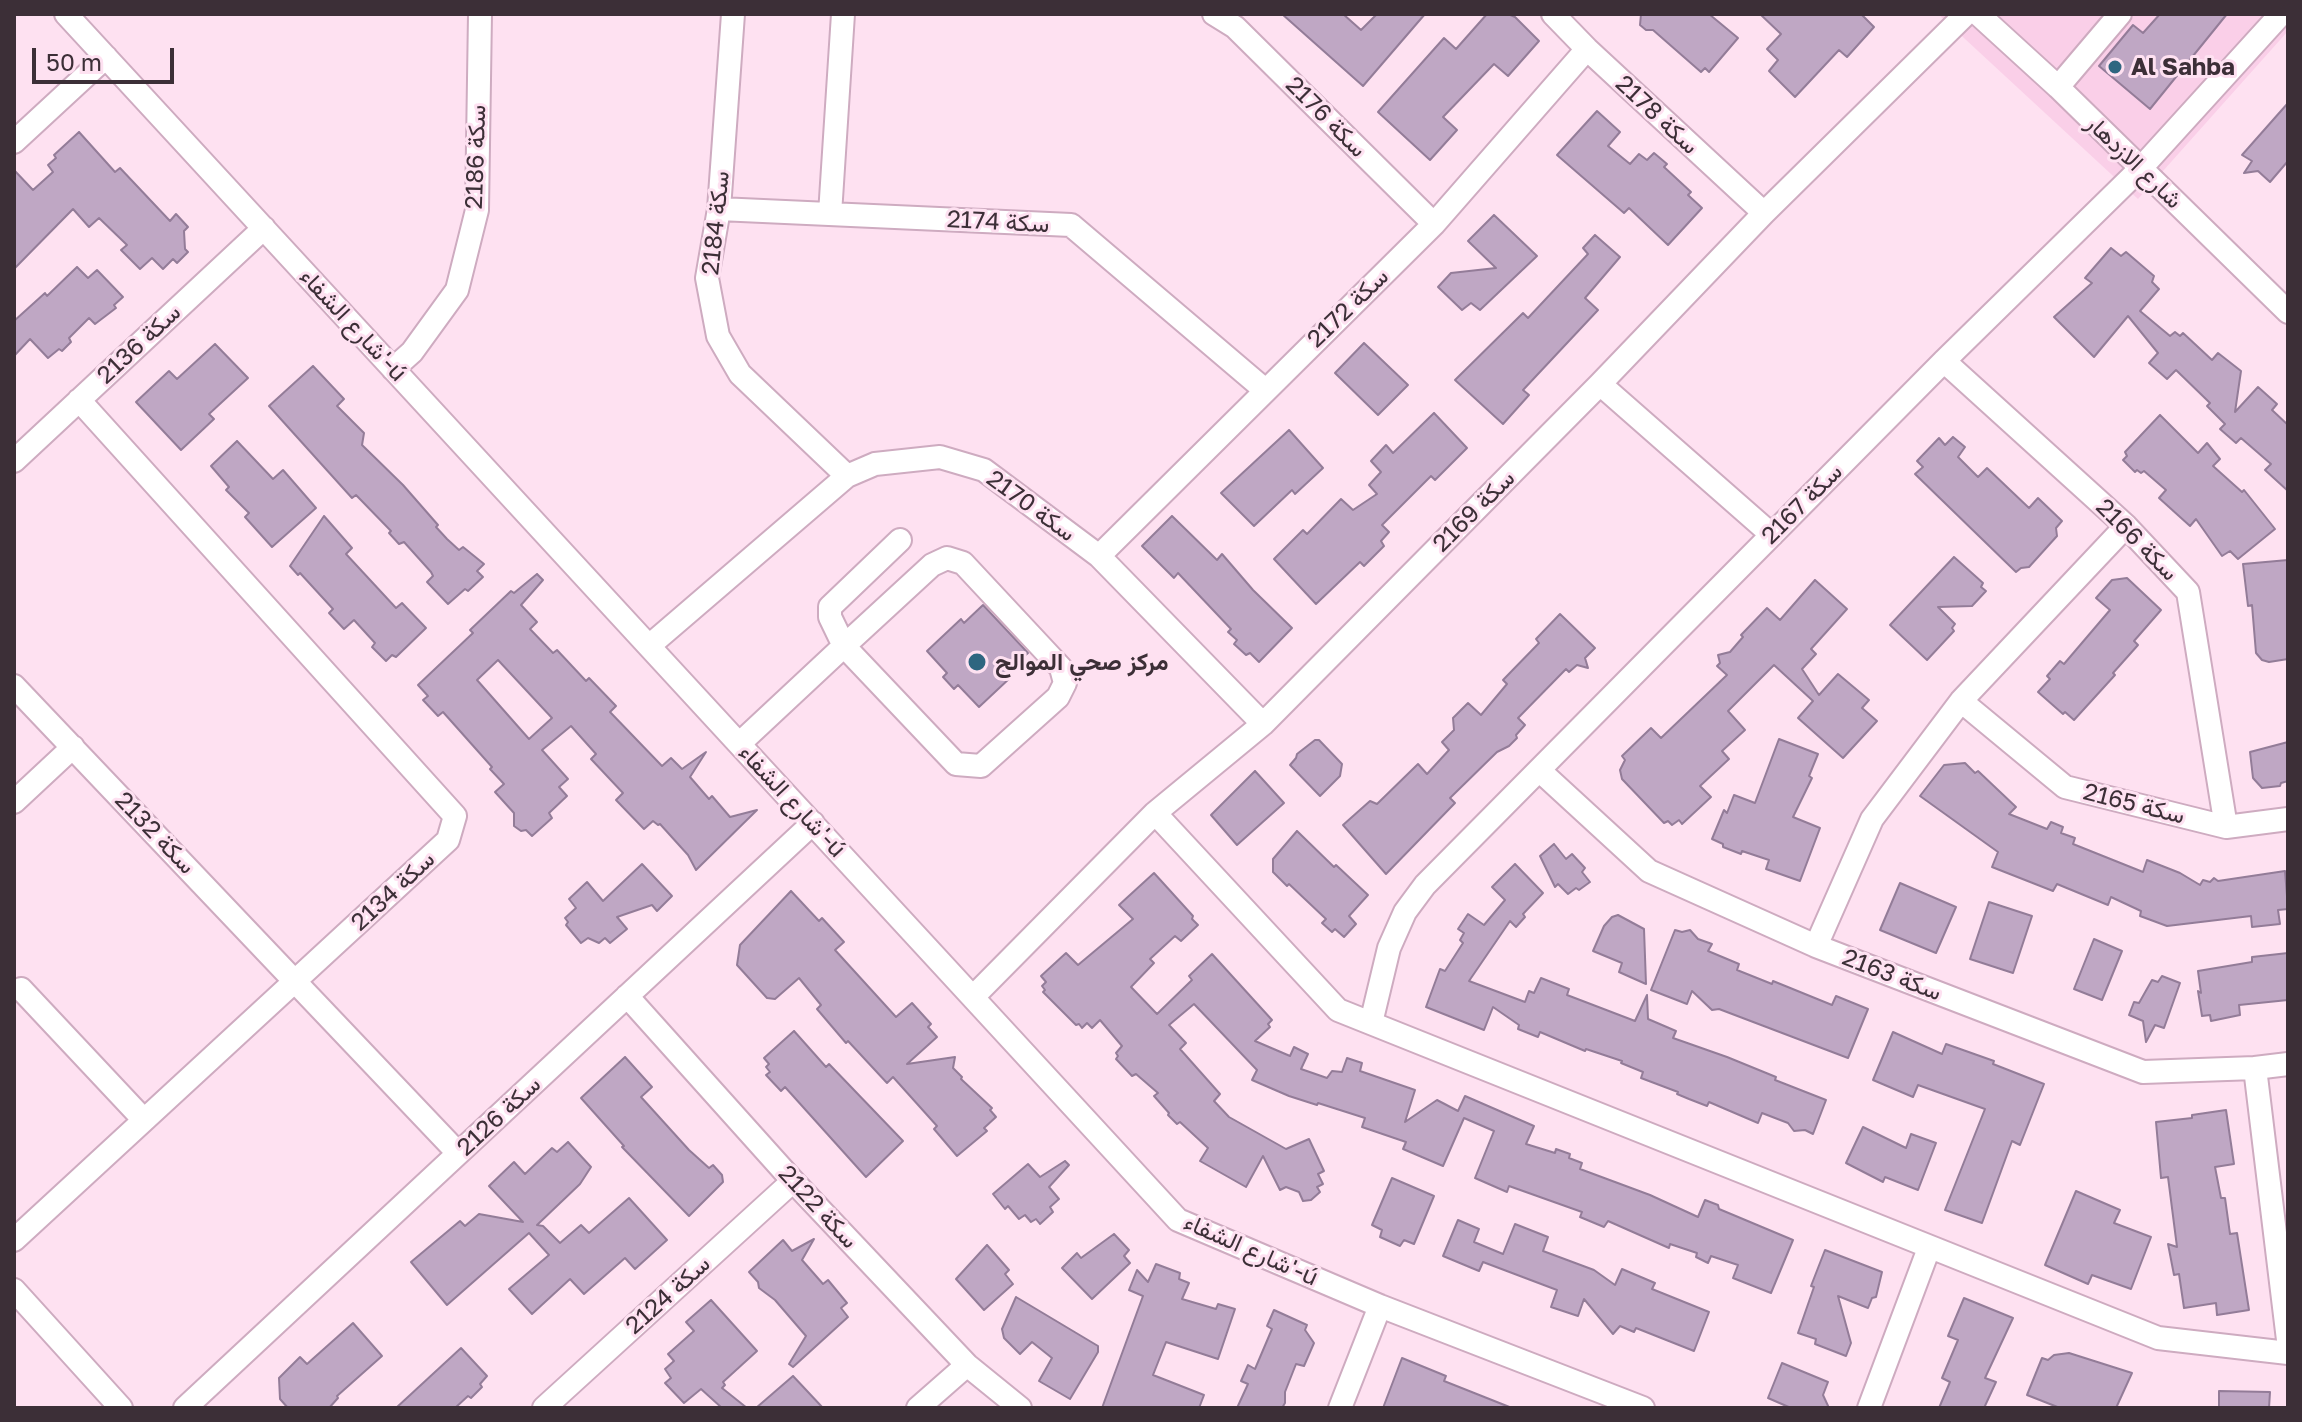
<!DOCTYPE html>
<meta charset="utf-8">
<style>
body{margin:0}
#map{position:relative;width:2302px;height:1422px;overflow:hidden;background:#fee1f1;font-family:"Golos Text",sans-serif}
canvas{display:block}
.frame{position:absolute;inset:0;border:16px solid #3c2f37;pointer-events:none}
.scale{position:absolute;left:32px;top:48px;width:142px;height:36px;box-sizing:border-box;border:4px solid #3c2f37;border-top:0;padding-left:10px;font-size:24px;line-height:28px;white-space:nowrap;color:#3c2f37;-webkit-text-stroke:6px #fee1f1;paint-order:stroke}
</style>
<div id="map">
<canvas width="2302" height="1422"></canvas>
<div class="frame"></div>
<div class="scale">50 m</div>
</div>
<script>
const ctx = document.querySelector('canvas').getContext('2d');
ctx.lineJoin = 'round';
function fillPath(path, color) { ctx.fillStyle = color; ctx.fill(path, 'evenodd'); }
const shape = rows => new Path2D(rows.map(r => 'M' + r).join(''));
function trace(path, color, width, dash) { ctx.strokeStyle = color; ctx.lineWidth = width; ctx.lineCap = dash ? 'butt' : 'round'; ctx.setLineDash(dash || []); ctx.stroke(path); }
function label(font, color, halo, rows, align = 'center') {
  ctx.font = font + ' "Golos Text",Vazirmatn,sans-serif'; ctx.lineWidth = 6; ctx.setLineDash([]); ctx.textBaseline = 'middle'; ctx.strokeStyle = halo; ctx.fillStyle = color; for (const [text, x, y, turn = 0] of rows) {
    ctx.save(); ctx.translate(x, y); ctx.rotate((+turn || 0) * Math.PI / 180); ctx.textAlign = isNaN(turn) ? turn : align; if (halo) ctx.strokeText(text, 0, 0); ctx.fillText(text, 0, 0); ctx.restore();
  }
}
const built = shape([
 [1938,14,2288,14,2288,31,2138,199]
]);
const building = shape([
 [1282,14,1343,14,1361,30,1377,14,1425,14,1363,86,1282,14],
 [1487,14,1508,14,1515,17,1539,41,1508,76,1494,64,1443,117,1457,130,1430,160,1378,112,1444,38,1456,49,1487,14],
 [1641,14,1709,14,1738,38,1709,72,1705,68,1701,72,1653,30,1646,30,1640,25,1641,14],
 [1760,14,1861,14,1874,27,1847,57,1839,50,1795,97,1769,71,1778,60,1767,49,1781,34,1760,14],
 [2160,14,2227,14,2150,109,2099,66,2133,25,2143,33,2160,14],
 [2288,103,2288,161,2270,182,2258,171,2244,173,2252,161,2242,155,2288,103],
 [1597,111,1620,132,1608,146,1630,164,1639,154,1647,160,1654,153,1667,164,1664,167,1691,192,1688,195,1702,208,1668,245,1629,208,1624,213,1557,155,1597,111],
 [79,132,115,172,120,168,170,221,176,214,188,227,184,231,185,249,188,252,177,263,173,259,163,269,152,258,140,269,121,250,127,245,99,218,89,227,73,209,14,269,14,170,33,190,53,172,48,165,56,158,54,155,79,132],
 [1494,215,1537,256,1480,310,1471,303,1462,310,1438,287,1451,273,1496,268,1468,241,1494,215],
 [1595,235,1620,257,1585,298,1598,310,1523,390,1529,395,1503,424,1455,380,1523,313,1528,318,1588,254,1583,248,1595,235],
 [2111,248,2121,256,2126,252,2154,276,2152,282,2159,289,2140,311,2170,336,2175,332,2180,336,2183,333,2212,360,2218,353,2241,371,2235,412,2258,387,2277,404,2272,410,2288,425,2288,491,2265,470,2271,464,2241,438,2236,443,2220,429,2225,424,2207,406,2210,403,2176,370,2167,379,2149,363,2158,353,2128,316,2094,357,2054,317,2092,283,2085,278,2111,248],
 [77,267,88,278,97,270,123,297,114,305,116,308,95,324,89,318,69,338,71,342,62,351,59,349,48,358,30,339,14,356,14,321,45,293,47,296,77,267],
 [1364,343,1408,385,1378,415,1335,373,1364,343],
 [215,344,248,378,209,414,214,419,181,450,136,402,169,371,177,379,215,344],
 [313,366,344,399,337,406,364,433,362,445,403,485,438,525,436,527,447,539,459,550,463,547,484,564,477,571,483,577,468,591,465,589,448,604,427,582,433,576,431,572,404,542,399,544,389,533,391,531,356,495,352,498,269,406,313,366],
 [1434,413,1467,448,1435,480,1431,476,1382,525,1389,532,1381,541,1384,546,1364,566,1360,562,1316,604,1274,559,1303,530,1307,534,1341,499,1353,510,1377,494,1369,485,1381,472,1371,461,1386,445,1393,453,1434,413],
 [2160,415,2198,453,2207,443,2220,459,2213,466,2242,492,2244,490,2275,529,2238,559,2230,551,2222,556,2196,519,2190,526,2159,498,2166,490,2144,471,2141,473,2137,470,2135,472,2123,460,2127,456,2125,452,2160,415],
 [1289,430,1323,468,1295,494,1292,490,1254,526,1221,493,1289,430],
 [1953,437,1965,447,1958,457,1978,477,1987,468,2029,508,2038,498,2062,521,2056,528,2057,536,2029,567,2021,568,2016,572,1915,474,1923,467,1917,461,1939,438,1945,445,1953,437],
 [237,441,273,479,283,470,316,508,272,547,245,517,249,513,226,490,229,487,211,466,237,441],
 [324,516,352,548,346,554,396,608,402,603,426,628,396,657,392,655,386,661,372,647,375,643,354,620,344,629,329,613,333,609,300,573,298,575,290,566,324,516],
 [1172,516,1217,560,1222,554,1253,590,1292,628,1259,662,1250,653,1246,655,1234,644,1237,640,1228,632,1231,629,1178,573,1174,578,1142,546,1172,516],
 [1954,557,1983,583,1981,587,1986,591,1972,606,1938,607,1955,624,1952,628,1954,631,1927,660,1890,625,1954,557],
 [2288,560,2288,659,2269,662,2262,660,2256,653,2252,605,2248,606,2243,564,2288,560],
 [537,574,543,580,521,605,537,622,530,629,553,653,557,650,586,681,589,678,616,706,610,712,662,766,671,758,682,769,706,752,690,777,709,799,712,796,730,817,757,810,696,870,688,855,660,824,658,825,653,821,644,829,616,800,623,793,591,759,596,754,571,726,542,750,568,779,559,787,567,796,549,813,552,818,532,836,526,830,521,831,514,826,514,813,495,792,504,784,490,769,492,767,443,712,438,716,423,700,428,696,418,685,473,633,470,630,511,591,514,593,537,574],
 [498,660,552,718,529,739,477,680,498,660],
 [2127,578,2161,610,2134,641,2138,645,2113,673,2115,675,2074,720,2065,712,2063,714,2038,692,2050,679,2047,676,2060,661,2064,664,2110,610,2096,598,2112,580,2127,578],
 [1815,580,1847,609,1811,649,1816,654,1802,669,1819,695,1838,674,1869,700,1862,708,1877,721,1843,758,1798,718,1813,701,1774,665,1728,711,1745,730,1722,751,1729,759,1700,786,1711,797,1682,824,1679,820,1672,825,1668,821,1664,823,1622,779,1620,770,1625,760,1622,756,1651,728,1661,738,1727,675,1717,666,1720,663,1718,655,1730,652,1743,637,1741,635,1767,608,1780,620,1815,580],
 [983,605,1028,653,1006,672,1011,677,979,707,958,685,954,689,943,677,947,673,927,651,961,619,964,623,983,605],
 [1560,614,1595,648,1585,658,1588,668,1577,665,1569,672,1566,669,1518,718,1525,725,1516,735,1517,738,1509,746,1497,752,1450,798,1455,803,1386,874,1343,825,1370,801,1377,804,1418,764,1427,774,1449,750,1442,742,1454,730,1453,718,1468,703,1481,715,1507,684,1503,680,1539,643,1536,639,1560,614],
 [1779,739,1818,754,1809,776,1812,778,1793,817,1820,828,1800,881,1766,869,1769,860,1742,851,1741,854,1723,847,1723,844,1712,839,1724,810,1727,813,1734,795,1755,803,1779,739],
 [1315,740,1319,740,1342,764,1340,776,1320,796,1290,765,1296,758,1297,754,1315,740],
 [2288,742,2288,781,2281,783,2280,786,2262,788,2253,778,2250,752,2288,742],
 [1965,763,1975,773,1978,771,2016,807,2009,814,2047,829,2051,822,2063,827,2061,833,2075,838,2073,844,2143,872,2147,860,2180,873,2200,885,2203,880,2210,882,2214,878,2218,881,2285,871,2288,909,2278,910,2280,924,2252,927,2251,916,2167,926,2140,916,2141,911,2111,897,2108,905,2057,884,2053,891,1992,867,1998,852,1920,796,1944,765,1965,763],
 [1255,771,1284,803,1237,845,1211,815,1255,771],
 [1297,831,1334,867,1336,865,1368,895,1349,916,1356,924,1344,937,1335,929,1332,932,1322,923,1326,919,1289,884,1287,886,1273,872,1273,859,1297,831],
 [1554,844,1566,859,1572,854,1585,868,1582,872,1590,882,1579,890,1576,888,1568,894,1558,884,1555,887,1540,856,1554,844],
 [642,864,672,896,657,911,652,905,617,917,627,929,610,943,605,938,599,943,588,938,581,943,566,925,568,922,565,918,576,908,569,899,587,882,603,901,642,864],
 [1515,864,1543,893,1523,914,1525,917,1516,927,1510,921,1469,981,1525,1002,1529,991,1534,993,1541,978,1569,989,1567,995,1635,1021,1647,995,1648,1019,1676,1031,1673,1038,1727,1057,1776,1077,1775,1080,1826,1100,1813,1134,1805,1130,1794,1131,1788,1123,1762,1113,1758,1123,1709,1102,1707,1106,1689,1099,1677,1094,1678,1092,1641,1078,1643,1072,1621,1063,1622,1061,1586,1049,1585,1051,1540,1032,1538,1037,1518,1029,1519,1025,1493,1007,1484,1030,1426,1007,1440,969,1445,971,1463,943,1460,940,1464,933,1458,929,1468,914,1484,925,1505,900,1492,887,1515,864],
 [1154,873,1193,916,1192,919,1198,925,1181,941,1175,936,1150,959,1154,963,1131,987,1157,1014,1192,980,1189,976,1212,954,1272,1020,1268,1024,1270,1027,1255,1041,1290,1056,1294,1047,1308,1054,1301,1069,1327,1078,1332,1071,1342,1072,1347,1058,1362,1063,1360,1071,1415,1090,1405,1122,1437,1100,1458,1111,1465,1096,1534,1126,1526,1144,1555,1153,1556,1149,1570,1154,1569,1158,1582,1163,1580,1169,1650,1195,1698,1217,1705,1200,1718,1205,1719,1209,1793,1240,1771,1293,1733,1278,1738,1265,1711,1256,1708,1263,1696,1257,1697,1253,1670,1244,1669,1248,1608,1221,1604,1227,1580,1217,1582,1212,1509,1186,1507,1192,1475,1178,1494,1131,1464,1118,1443,1166,1403,1149,1406,1142,1362,1127,1365,1118,1318,1103,1317,1105,1289,1096,1252,1080,1257,1070,1194,1004,1169,1025,1186,1043,1180,1049,1220,1094,1214,1101,1229,1117,1286,1149,1309,1139,1324,1171,1318,1174,1323,1184,1317,1187,1320,1192,1311,1200,1303,1201,1299,1192,1286,1187,1280,1190,1263,1156,1246,1187,1200,1161,1208,1148,1180,1122,1177,1124,1168,1115,1169,1113,1154,1096,1158,1093,1136,1074,1132,1076,1116,1059,1118,1056,1116,1053,1122,1046,1100,1020,1092,1028,1087,1023,1082,1028,1079,1024,1076,1025,1043,992,1045,990,1042,986,1046,982,1041,976,1066,953,1078,965,1133,919,1119,905,1154,873],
 [1900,883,1956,907,1936,953,1880,930,1900,883],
 [791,891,819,921,822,918,844,942,835,950,896,1017,912,1003,931,1024,928,1027,937,1037,907,1064,955,1057,953,1068,962,1077,961,1079,992,1108,990,1110,996,1117,984,1128,987,1131,957,1156,934,1129,937,1126,893,1077,887,1083,848,1041,846,1043,817,1009,821,1005,799,978,775,999,767,998,737,965,740,945,791,891],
 [1989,902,2032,916,2013,973,1970,959,1989,902],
 [1618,915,1644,929,1646,984,1619,972,1622,963,1593,951,1604,926,1612,917,1618,915],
 [1675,930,1682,932,1690,930,1698,939,1712,944,1708,951,1739,964,1737,970,1772,984,1773,981,1832,1005,1836,996,1868,1009,1848,1058,1719,1009,1712,1010,1692,991,1687,1004,1651,990,1675,930],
 [2094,939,2122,951,2102,1000,2074,989,2094,939],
 [2288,953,2288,1000,2239,1005,2240,1015,2211,1021,2210,1015,2202,1016,2198,991,2201,993,2198,971,2252,962,2252,957,2288,953],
 [2162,976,2180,983,2164,1028,2155,1025,2146,1042,2143,1021,2129,1015,2134,1002,2139,1003,2152,980,2158,982,2162,976],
 [794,1031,826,1067,829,1064,903,1141,866,1177,785,1087,781,1091,766,1075,770,1072,766,1067,769,1064,764,1058,794,1031],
 [1893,1032,1942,1054,1946,1044,1994,1061,1993,1064,2044,1084,2020,1145,2012,1141,1982,1223,1945,1210,1985,1109,1918,1085,1913,1097,1873,1080,1893,1032],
 [625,1057,652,1087,641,1097,689,1150,709,1168,713,1165,722,1175,723,1182,689,1216,622,1147,624,1146,581,1098,625,1057],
 [2226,1110,2234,1164,2215,1167,2221,1198,2225,1198,2230,1234,2237,1233,2249,1310,2217,1315,2216,1303,2184,1308,2179,1274,2174,1275,2168,1244,2177,1247,2168,1177,2161,1178,2156,1122,2192,1118,2192,1115,2226,1110],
 [1863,1127,1906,1148,1911,1134,1936,1143,1918,1190,1885,1177,1883,1182,1846,1163,1863,1127],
 [568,1142,591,1167,580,1184,537,1225,543,1226,560,1243,581,1225,589,1233,629,1198,667,1240,635,1269,625,1258,584,1294,570,1279,532,1314,509,1289,549,1255,529,1233,447,1305,411,1262,460,1221,465,1226,479,1214,523,1222,489,1186,514,1162,525,1174,552,1148,557,1152,568,1142],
 [1065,1161,1069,1165,1049,1187,1059,1199,1050,1207,1053,1212,1040,1224,1036,1219,1031,1222,1025,1215,1019,1219,1008,1206,1005,1209,993,1194,1028,1164,1040,1177,1065,1161],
 [1392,1178,1434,1196,1414,1244,1404,1240,1400,1246,1380,1237,1382,1230,1372,1225,1392,1178],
 [2076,1191,2120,1210,2114,1223,2151,1237,2131,1289,2092,1275,2088,1284,2045,1265,2076,1191],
 [1458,1220,1479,1229,1474,1242,1503,1254,1515,1224,1548,1237,1543,1251,1594,1270,1615,1285,1622,1269,1655,1283,1652,1289,1709,1312,1694,1351,1636,1328,1634,1332,1620,1326,1613,1334,1584,1299,1578,1316,1551,1307,1557,1290,1483,1262,1479,1271,1443,1256,1458,1220],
 [1114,1234,1129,1250,1124,1256,1130,1263,1092,1299,1062,1268,1077,1253,1081,1258,1114,1234],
 [814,1239,802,1260,823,1284,828,1280,847,1303,841,1308,848,1317,793,1367,789,1364,806,1336,775,1300,759,1288,758,1282,749,1272,783,1240,792,1251,814,1239],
 [987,1245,1009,1270,1005,1274,1013,1284,984,1310,956,1279,987,1245],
 [1825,1250,1882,1272,1876,1297,1872,1298,1868,1308,1838,1296,1851,1343,1846,1356,1815,1344,1816,1339,1798,1333,1814,1287,1811,1286,1825,1250],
 [1156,1264,1180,1273,1179,1279,1189,1283,1182,1299,1216,1309,1218,1304,1235,1309,1218,1359,1166,1342,1153,1375,1204,1395,1199,1408,1102,1408,1143,1296,1129,1290,1137,1270,1148,1282,1156,1264],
 [1016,1297,1098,1346,1098,1352,1070,1399,1039,1381,1052,1358,1032,1342,1020,1354,1004,1338,1002,1329,1016,1297],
 [1964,1298,2013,1318,1985,1378,1996,1382,1984,1408,1939,1408,1950,1382,1942,1378,1958,1340,1948,1336,1964,1298],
 [711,1300,757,1351,723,1382,725,1385,722,1388,747,1408,722,1408,701,1389,684,1403,665,1383,671,1378,665,1369,674,1361,668,1354,694,1331,686,1322,711,1300],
 [1274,1310,1307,1325,1305,1330,1314,1343,1304,1366,1296,1364,1285,1392,1285,1403,1282,1408,1237,1408,1248,1384,1241,1381,1248,1365,1255,1369,1272,1329,1267,1326,1274,1310],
 [353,1323,382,1356,337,1396,338,1398,329,1408,288,1408,280,1399,279,1378,300,1357,307,1364,353,1323],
 [461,1348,487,1376,480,1384,482,1387,471,1398,468,1396,455,1408,396,1408,461,1348],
 [2069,1353,2132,1373,2116,1408,2060,1408,2027,1395,2042,1358,2048,1360,2054,1355,2069,1353],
 [1402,1358,1446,1376,1444,1381,1512,1408,1383,1408,1402,1358],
 [1782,1363,1828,1382,1823,1395,1829,1408,1791,1408,1768,1398,1782,1363],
 [793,1376,823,1408,756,1408,793,1376],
 [2219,1391,2270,1392,2269,1408,2219,1408,2219,1391]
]);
const minor = shape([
 [66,14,1178,1220,1380,1306,1643,1408],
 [733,14,719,209,707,278,718,336,740,374,847,476],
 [1214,14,1235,27,1434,224],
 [1553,14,1587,49,1764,213],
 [1978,14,2058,87,2288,312],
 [2058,87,2120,14],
 [14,142,106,57],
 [719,209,1071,225,1265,390],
 [830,214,843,14],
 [1944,361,2126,526,2188,592,2226,827],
 [393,369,412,352,457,290,477,210,480,14],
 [1600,384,1772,535],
 [14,461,264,228],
 [1099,556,1434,224,1587,49],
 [649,646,847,476,875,464,940,457,984,470,1099,556,1263,724],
 [14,686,458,1153],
 [1961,701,2065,787,2226,827,2288,819],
 [739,744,844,646,932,565,947,558,963,563,1061,668,1065,683,1058,697,981,766,956,764,844,646,830,617,830,607,900,540],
 [1539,770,1649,871,1816,946,2143,1072,2255,1068,2288,1064],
 [14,802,73,747],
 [1155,813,1338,1010,2158,1338,2288,1353],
 [1816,946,1872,819,1961,701,2126,526],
 [21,989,144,1120],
 [627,996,793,1181,967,1365,1020,1408],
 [973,997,1155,813,1263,724,1600,384,1764,213,1966,14],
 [1371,1023,1389,948,1405,912,1425,885,1944,361,2141,168,2281,14],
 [2255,1068,2288,1340],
 [14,1240,448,840,455,816,79,400],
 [14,1290,121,1408],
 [185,1408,813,823],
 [544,1408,793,1181],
 [918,1408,967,1365],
 [1340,1408,1380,1306],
 [1869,1408,1929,1248]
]);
const markers = [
 [2115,67,8,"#2e6680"],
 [977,662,10,"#2e6680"]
];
const poiNames = [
 ["Al Sahba",2131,67],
 ["مركز صحي الموالح",995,662]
];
const streetNames = [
 ["سكة 2178",1657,115,43],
 ["سكة 2176",1326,117,45],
 ["سكة 2186",476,157,-88],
 ["شارع الازدهار",2134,162,44],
 ["سكة 2174",998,222,3],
 ["سكة 2184",716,223,-84],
 ["سكة 2172",1348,308,-44],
 ["شارع الشفاء'-ú",353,325,47],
 ["سكة 2136",139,344,-43],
 ["سكة 2167",1802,504,-45],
 ["سكة 2170",1031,506,36],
 ["سكة 2169",1474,511,-45],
 ["سكة 2166",2137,540,45],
 ["شارع الشفاء'-ú",792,801,47],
 ["سكة 2165",2134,804,14],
 ["سكة 2132",155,833,46],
 ["سكة 2134",393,891,-43],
 ["سكة 2163",1892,975,21],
 ["سكة 2126",499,1116,-43],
 ["سكة 2122",818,1207,47],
 ["شارع الشفاء'-ú",1251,1250,24],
 ["سكة 2124",668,1295,-42]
];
fillPath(built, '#facfe8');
fillPath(building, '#bfa7c4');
trace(building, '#937c98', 2);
trace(minor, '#ceabc0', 26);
trace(minor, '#fff', 22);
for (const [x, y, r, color] of markers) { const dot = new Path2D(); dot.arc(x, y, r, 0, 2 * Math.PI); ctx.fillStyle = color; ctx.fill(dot); trace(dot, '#fee1f1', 3); }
label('bold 24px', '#3c2f37', '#fee1f1', poiNames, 'left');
label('24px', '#3c2f37', '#fee1f1', streetNames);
</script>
